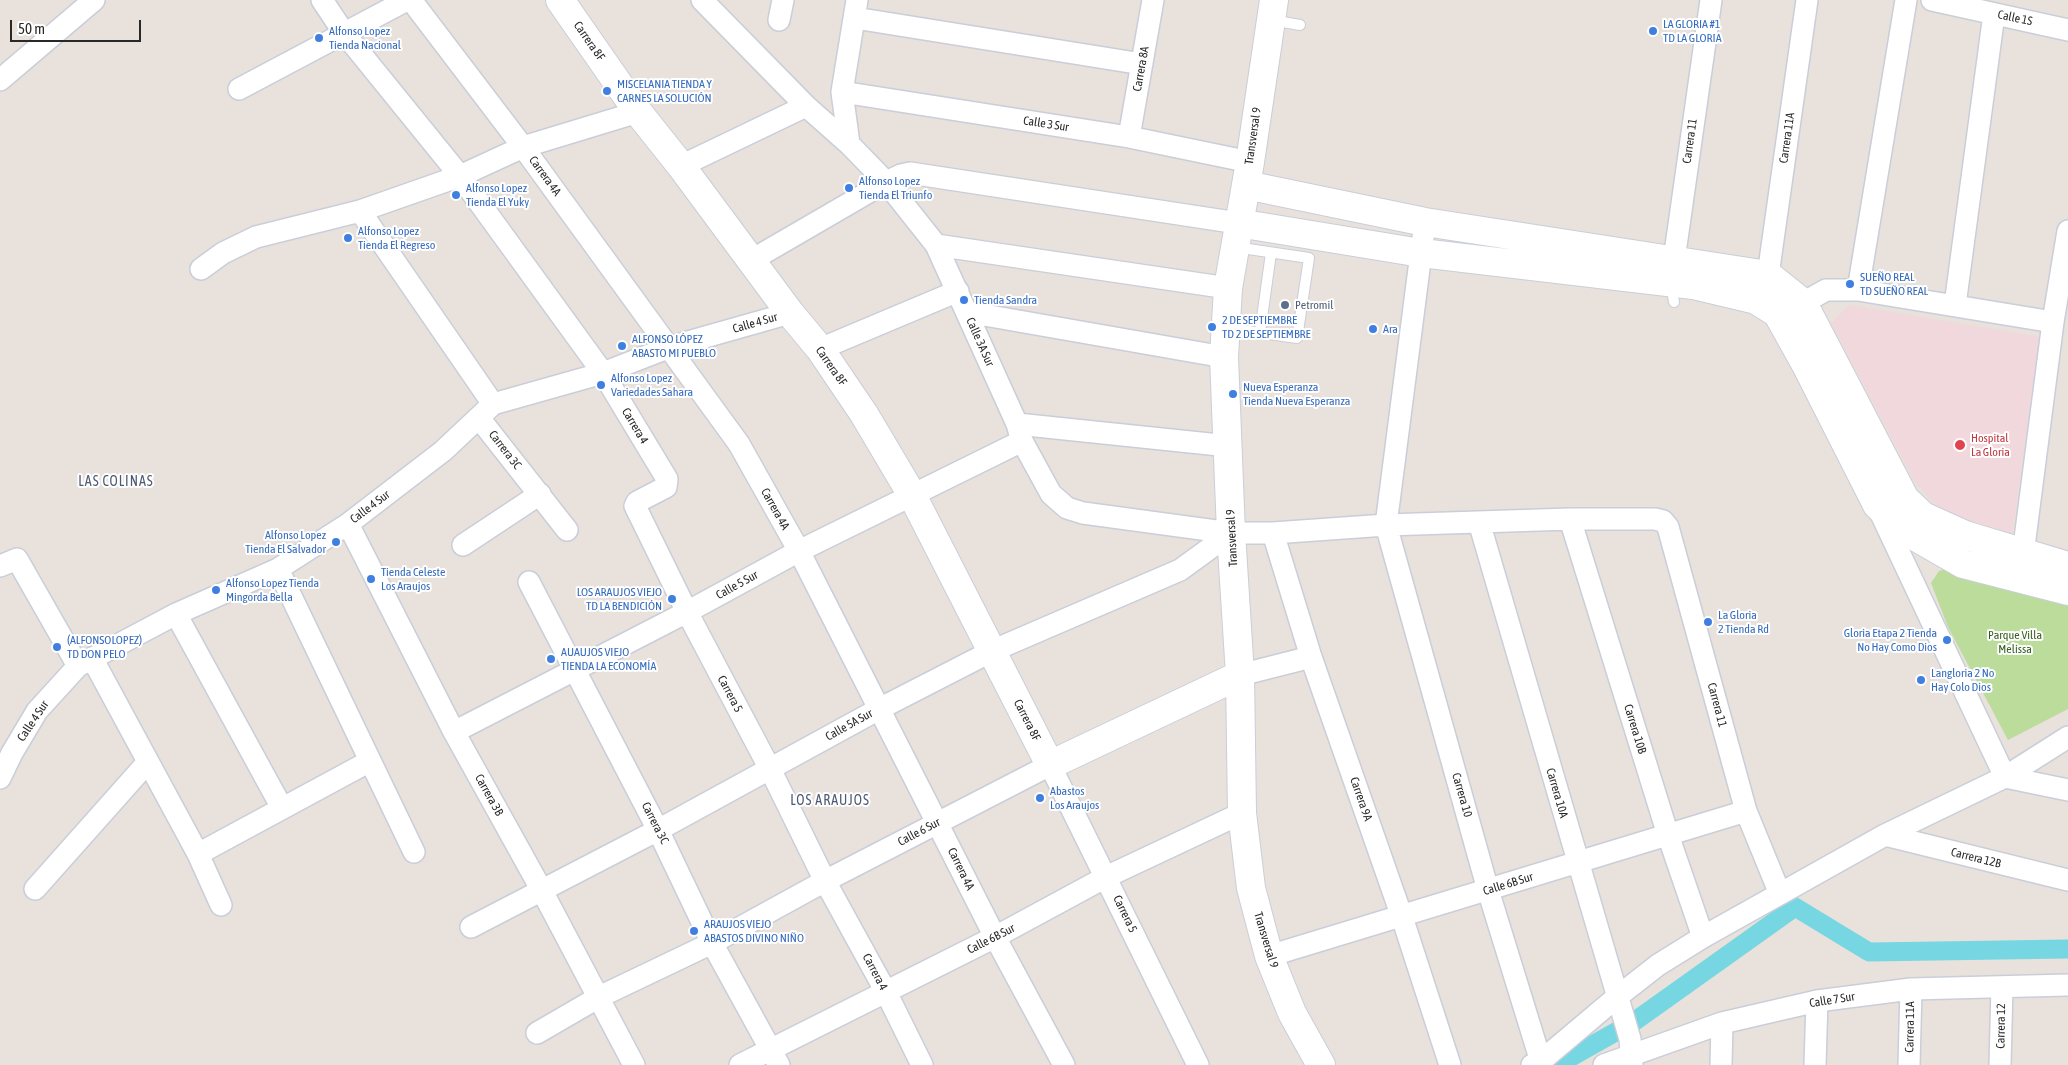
<!DOCTYPE html>
<meta charset="utf-8">
<style>
body{margin:0}
#map{position:relative;width:2068px;height:1065px;overflow:hidden;background:#e9e1db;font-family:"Asap Condensed",sans-serif}
canvas{display:block}
.scale{position:absolute;left:10px;top:20px;width:131px;height:22px;box-sizing:border-box;border:2px solid #282828;border-top:0;padding-left:6px;font-size:15px;line-height:18px;white-space:nowrap;color:#282828;-webkit-text-stroke:4px #fff;paint-order:stroke}
</style>
<div id="map">
<canvas width="2068" height="1065"></canvas>
<div class="scale">50 m</div>
</div>
<script>
const ctx = document.querySelector('canvas').getContext('2d');
ctx.lineJoin = 'round';
function fillPath(path, color) { ctx.fillStyle = color; ctx.fill(path, 'evenodd'); }
const shape = rows => new Path2D(rows.map(r => 'M' + r).join(''));
function trace(path, color, width, dash) { ctx.strokeStyle = color; ctx.lineWidth = width; ctx.lineCap = dash ? 'butt' : 'round'; ctx.setLineDash(dash || []); ctx.stroke(path); }
function label(font, color, halo, rows, align = 'center') {
  ctx.font = font + ' "Asap Condensed",sans-serif'; ctx.lineWidth = 4; ctx.setLineDash([]); ctx.textBaseline = 'middle'; ctx.strokeStyle = halo; ctx.fillStyle = color; for (const [text, x, y, turn = 0] of rows) {
    ctx.save(); ctx.translate(x, y); ctx.rotate((+turn || 0) * Math.PI / 180); ctx.textAlign = isNaN(turn) ? turn : align; if (halo) ctx.strokeText(text, 0, 0); ctx.fillText(text, 0, 0); ctx.restore();
  }
}
const medical = shape([
 [1849,305,2041,337,2012,535,1940,510,1915,482,1831,323]
]);
const green = shape([
 [1951,567,2068,603,2068,709,2008,740,1948,627,1931,583,1939,571]
]);
const canal = shape([
 [1557,1065,1635,1021,1795,907,1869,952,2068,949]
]);
const lane = shape([
 [1271,20,1300,25],
 [1671,283,1674,302],
 [1227,328,1297,338,1309,258,1235,247],
 [1260,332,1271,253]
]);
const street = shape([
 [322,0,344,33,460,176,603,373,667,479,666,487,637,502,635,506,687,612,770,769,825,881,886,992,922,1065],
 [411,0,523,147,739,444,799,551,995,937,1064,1065],
 [702,0,806,106,849,144,886,182,936,245,1017,424,1022,441,1051,494,1067,508,1083,513,1231,533,1273,533,1386,525,1570,519,1655,519,1663,521,1668,527,1746,811,1780,894],
 [1932,0,2068,30],
 [855,18,1142,64],
 [779,20,783,0],
 [0,80,94,0],
 [239,89,407,0],
 [842,92,1129,137,1250,162],
 [1129,137,1153,0],
 [849,144,842,92,857,0],
 [681,166,806,106],
 [360,211,493,404],
 [1425,222,1386,525,1488,890,1542,1065],
 [936,245,1228,288],
 [750,261,886,182,901,175,910,173,1238,223],
 [201,269,223,253,256,237,360,211,460,176,523,147,638,112],
 [1672,274,1711,0],
 [1768,275,1807,0],
 [1858,290,1906,0],
 [1803,303,1826,290,1858,290,2053,322],
 [1955,305,1994,14],
 [967,312,1224,357],
 [820,349,958,291],
 [479,418,567,530],
 [1017,424,1229,446],
 [1881,514,2005,777,2068,790],
 [1570,519,1668,835,1703,937],
 [1479,522,1630,1039,1632,1065],
 [348,524,454,732,541,889,634,1065],
 [1273,533,1311,657,1402,917,1450,1065],
 [463,545,540,494],
 [0,566,17,559,78,666],
 [2019,567,2023,554,2053,322,2068,231],
 [278,569,414,852],
 [529,582,658,830,712,943,779,1065],
 [176,614,282,808],
 [92,658,198,854,221,905],
 [1240,675,1311,657],
 [454,732,687,612,799,551,1022,441],
 [0,778,12,753,37,711,78,666,176,614,278,569,348,524,443,451,493,404,603,373,670,347,790,313],
 [1885,835,2068,880],
 [198,854,370,761],
 [35,889,147,763],
 [471,927,658,830,879,709,992,651,1180,570,1231,533],
 [1269,956,1746,811],
 [537,1033,599,997,712,943,825,881,1050,765,1198,1065],
 [740,1065,995,937,1106,877,1242,813],
 [1532,1065,1541,1061,1617,997,1658,965,1703,937,1885,835,2005,777,2068,737],
 [1604,1065,1722,1023,1817,1001,1911,989,2068,985],
 [1721,1065,1722,1023],
 [1815,1065,1817,1001],
 [1909,1065,1911,989],
 [2000,1065,2002,987]
]);
const secondary = shape([
 [560,0,638,112,681,166,790,313,820,349,864,414,912,495,1050,765,1240,675],
 [1274,0,1250,162,1228,288,1224,357,1231,533,1240,675,1242,813,1251,888,1269,956,1292,1013,1321,1065],
 [1246,185,1425,222,1768,275,1803,303,1905,499,1923,516,1965,535,2068,566],
 [1238,223,1421,253,1693,285,1756,300,1777,313,1806,365,1877,505,1902,529,1963,564,2068,591]
]);
const markers = [
 [1653,31,5,"#3f7fe0"],
 [319,38,5,"#3f7fe0"],
 [607,91,5,"#3f7fe0"],
 [849,188,5,"#3f7fe0"],
 [456,195,5,"#3f7fe0"],
 [348,238,5,"#3f7fe0"],
 [1850,284,5,"#3f7fe0"],
 [964,300,5,"#3f7fe0"],
 [1285,305,5,"#5c6f8a"],
 [1212,327,5,"#3f7fe0"],
 [1373,329,5,"#3f7fe0"],
 [622,346,5,"#3f7fe0"],
 [601,385,5,"#3f7fe0"],
 [1233,394,5,"#3f7fe0"],
 [1960,445,6,"#e0444e"],
 [336,542,5,"#3f7fe0"],
 [371,579,5,"#3f7fe0"],
 [216,590,5,"#3f7fe0"],
 [672,599,5,"#3f7fe0"],
 [1708,622,5,"#3f7fe0"],
 [1947,640,5,"#3f7fe0"],
 [57,647,5,"#3f7fe0"],
 [551,659,5,"#3f7fe0"],
 [1921,680,5,"#3f7fe0"],
 [1040,798,5,"#3f7fe0"],
 [694,931,5,"#3f7fe0"]
];
const streetNames = [
 ["Calle 1S",2015,18,12],
 ["Carrera 8F",589,41,55],
 ["Carrera 8A",1141,69,-80],
 ["Calle 3 Sur",1046,124,9],
 ["Transversal 9",1253,136,-82],
 ["Carrera 11A",1787,138,-82],
 ["Carrera 11",1690,141,-82],
 ["Carrera 4A",545,176,54],
 ["Calle 4 Sur",755,323,-16],
 ["Calle 3A Sur",980,342,66],
 ["Carrera 8F",831,366,55],
 ["Carrera 4",635,426,59],
 ["Carrera 3C",505,450,52],
 ["Calle 4 Sur",370,507,-37],
 ["Carrera 4A",775,509,61],
 ["Transversal 9",1232,538,-93],
 ["Calle 5 Sur",737,585,-29],
 ["Carrera 5",730,694,62],
 ["Carrera 11",1717,705,75],
 ["Carrera 8F",1027,720,63],
 ["Calle 4 Sur",33,721,-56],
 ["Calle 5A Sur",849,725,-29],
 ["Carrera 10B",1635,729,73],
 ["Carrera 10A",1557,793,74],
 ["Carrera 3B",489,795,61],
 ["Carrera 10",1462,795,74],
 ["Carrera 9A",1361,799,71],
 ["Carrera 3C",655,823,63],
 ["Calle 6 Sur",919,832,-28],
 ["Carrera 12B",1976,858,14],
 ["Carrera 4A",961,869,64],
 ["Calle 6B Sur",1508,884,-17],
 ["Carrera 5",1125,914,64],
 ["Calle 6B Sur",991,939,-27],
 ["Transversal 9",1266,940,73],
 ["Carrera 4",875,972,62],
 ["Calle 7 Sur",1832,1000,-9],
 ["Carrera 12",2001,1026,-89],
 ["Carrera 11A",1910,1027,-89]
];
const shopNames = [
 ["LA GLORIA #1",1663,24],
 ["TD LA GLORIA",1663,38],
 ["Alfonso Lopez",329,31],
 ["Tienda Nacional",329,45],
 ["MISCELANIA TIENDA Y",617,84],
 ["CARNES LA SOLUCIÓN",617,98],
 ["Alfonso Lopez",859,181],
 ["Tienda El Triunfo",859,195],
 ["Alfonso Lopez",466,188],
 ["Tienda El Yuky",466,202],
 ["Alfonso Lopez",358,231],
 ["Tienda El Regreso",358,245],
 ["SUEÑO REAL",1860,277],
 ["TD SUEÑO REAL",1860,291],
 ["Tienda Sandra",974,300],
 ["2 DE SEPTIEMBRE",1222,320],
 ["TD 2 DE SEPTIEMBRE",1222,334],
 ["Ara",1383,329],
 ["ALFONSO LÓPEZ",632,339],
 ["ABASTO MI PUEBLO",632,353],
 ["Alfonso Lopez",611,378],
 ["Variedades Sahara",611,392],
 ["Nueva Esperanza",1243,387],
 ["Tienda Nueva Esperanza",1243,401],
 ["Alfonso Lopez",326,535,"right"],
 ["Tienda El Salvador",326,549,"right"],
 ["Tienda Celeste",381,572],
 ["Los Araujos",381,586],
 ["Alfonso Lopez Tienda",226,583],
 ["Mingorda Bella",226,597],
 ["LOS ARAUJOS VIEJO",662,592,"right"],
 ["TD LA BENDICIÓN",662,606,"right"],
 ["La Gloria",1718,615],
 ["2 Tienda Rd",1718,629],
 ["Gloria Etapa 2 Tienda",1937,633,"right"],
 ["No Hay Como Dios",1937,647,"right"],
 ["(ALFONSOLOPEZ)",67,640],
 ["TD DON PELO",67,654],
 ["AUAUJOS VIEJO",561,652],
 ["TIENDA LA ECONOMÍA",561,666],
 ["Langloria 2 No",1931,673],
 ["Hay Colo Dios",1931,687],
 ["Abastos",1050,791],
 ["Los Araujos",1050,805],
 ["ARAUJOS VIEJO",704,924],
 ["ABASTOS DIVINO NIÑO",704,938]
];
const serviceNames = [
 ["Petromil",1295,305]
];
const healthNames = [
 ["Hospital",1971,438],
 ["La Gloria",1971,452]
];
const parkNames = [
 ["Parque Villa",2015,635],
 ["Melissa",2015,649]
];
const neighbourhoodNames = [
 ["LAS COLINAS",116,482],
 ["LOS ARAUJOS",830,801]
];
fillPath(medical, '#f0d8dd');
fillPath(green, '#bbdc9b');
trace(canal, '#76d7e3', 19);
trace(lane, '#c9ced9', 12);
trace(street, '#c9ced9', 24);
trace(secondary, '#c9ced9', 30);
trace(lane, '#fff', 10);
trace(street, '#fff', 21);
trace(secondary, '#fff', 28);
for (const [x, y, r, color] of markers) { const dot = new Path2D(); dot.arc(x, y, r, 0, 2 * Math.PI); ctx.fillStyle = color; ctx.fill(dot); trace(dot, '#fff', 2); }
label('12px', '#282828', '#fff', streetNames);
label('12px', '#366cbe', '#fff', shopNames, 'left');
label('12px', '#4e5e75', '#fff', serviceNames, 'left');
label('12px', '#be3a42', '#fff', healthNames, 'left');
label('12px', '#365e1f', '#fff', parkNames);
ctx.letterSpacing = '1px';
label('14px', '#4d5a74', '#fff', neighbourhoodNames);
ctx.letterSpacing = '0px';
</script>
